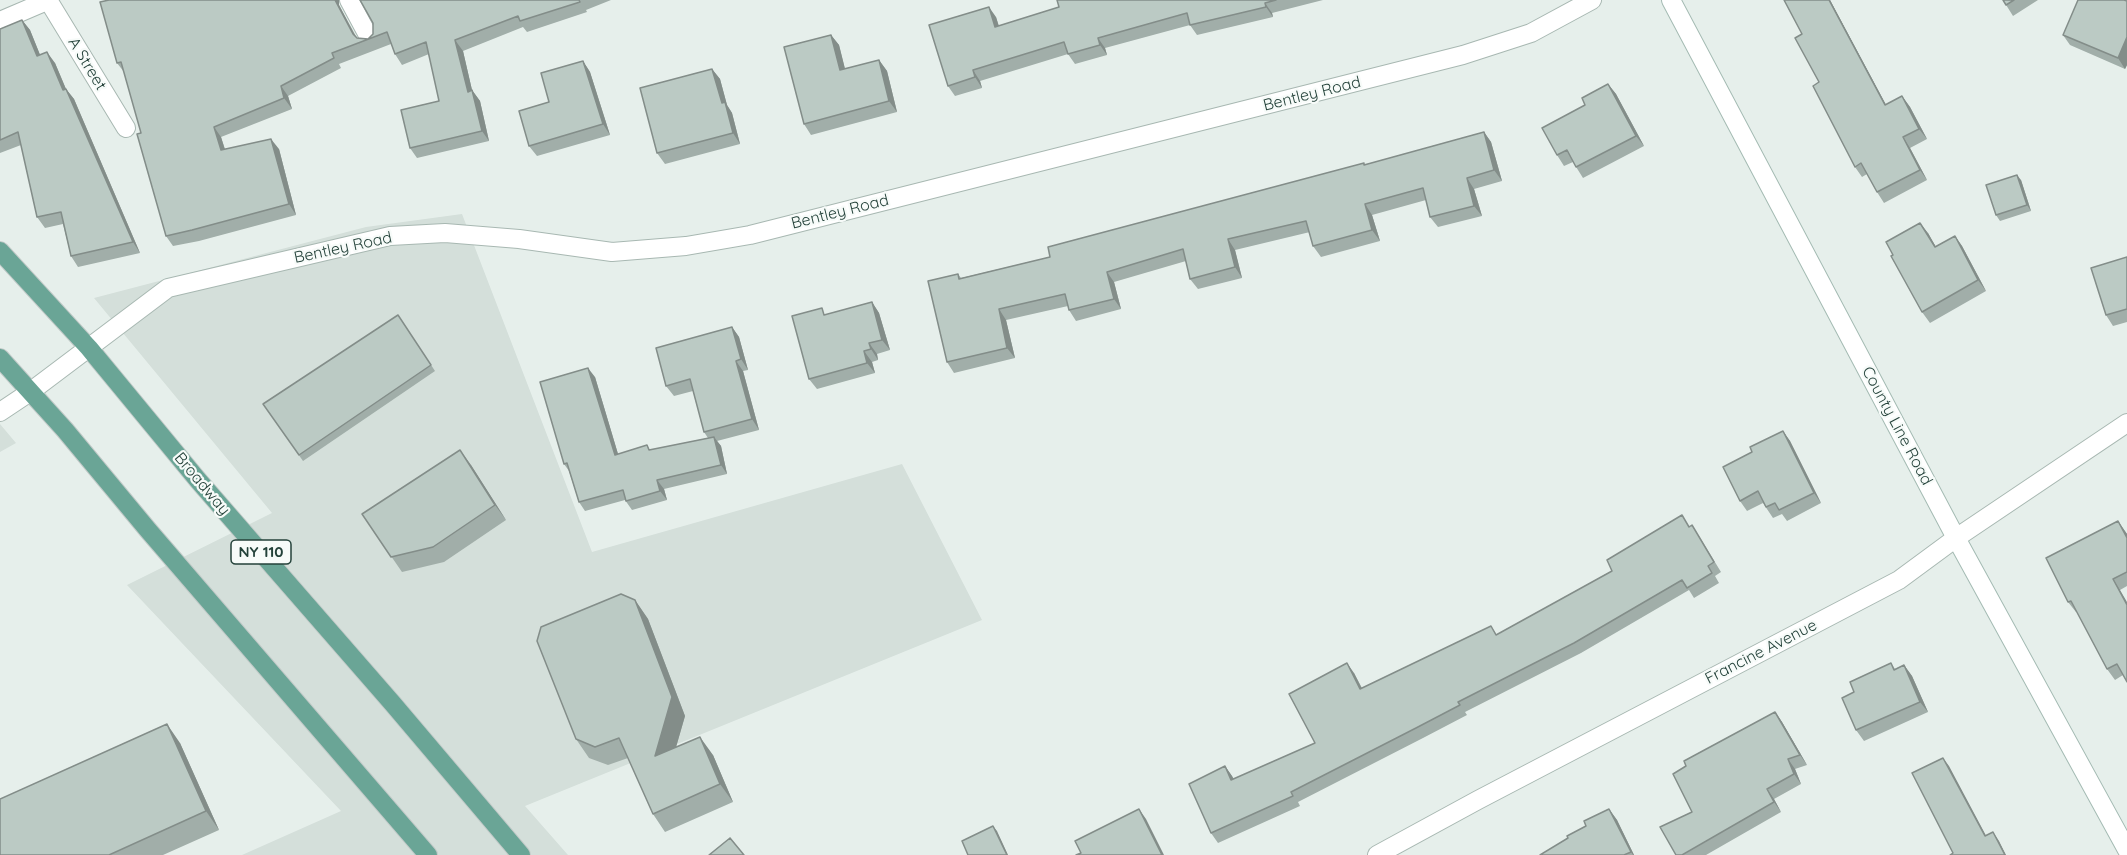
<!DOCTYPE html>
<style>
body{margin:0}
canvas{display:block;background:#e6efeb}
</style>
<canvas width="2127" height="855"></canvas>
<script>
const ctx = document.querySelector('canvas').getContext('2d');
ctx.lineJoin = 'round';
function fillPath(path, color) { ctx.fillStyle = color; ctx.fill(path, 'evenodd'); }
const shape = rows => new Path2D(rows.map(r => 'M' + r).join(''));
function trace(path, color, width, dash) { ctx.strokeStyle = color; ctx.lineWidth = width; ctx.lineCap = dash ? 'butt' : 'round'; ctx.setLineDash(dash || []); ctx.stroke(path); }
function label(font, color, halo, rows, align = 'center') {
  ctx.font = font + ' Quicksand,sans-serif'; ctx.lineWidth = 4.5; ctx.setLineDash([]); ctx.textBaseline = 'middle'; ctx.strokeStyle = halo; ctx.fillStyle = color; for (const [text, x, y, turn = 0] of rows) {
    ctx.save(); ctx.translate(x, y); ctx.rotate((+turn || 0) * Math.PI / 180); ctx.textAlign = isNaN(turn) ? turn : align; if (halo) ctx.strokeText(text, 0, 0); ctx.fillText(text, 0, 0); ctx.restore();
  }
}
const built = shape([
 [462,214,592,552,902,464,982,620,525,806,568,855,242,855,341,811,127,585,272,513,94,298,366,227],
 [0,424,16,443,0,452]
]);
const service = shape([
 [48,0,126,128],
 [349,0,370,39],
 [0,21,49,0]
]);
const minor = shape([
 [0,412,30,392,168,288,390,236,445,233,519,239,612,252,686,246,750,235,1463,55,1531,33,1592,0],
 [1377,855,1478,800,1899,580,1956,538,2127,423]
]);
const secondary = shape([
 [1671,0,1956,538,2127,850]
]);
const primary = shape([
 [0,251,89,348,197,479,393,704,521,855],
 [0,358,65,430,148,530,428,855]
]);
const wall = shape([
 [360,0,611,0,586,10,587,12,527,32,523,27,463,51,472,90,480,101,489,141,417,158,410,148,439,101,429,54,402,65,395,54,391,44,339,64,341,68,288,96,292,109,221,137,225,149,279,149,296,215,199,241,173,246,166,236,141,133,124,72,117,63,339,5,357,38,368,39,373,34,373,23],
 [1057,0,1323,0,1272,13,1273,17,1197,35,1190,25,1105,48,1107,55,1075,64,1068,54,980,81,982,88,955,96,948,86,996,17,999,26,1059,7],
 [1784,0,1830,0,1886,105,1902,96,1910,107,1927,139,1910,148,1927,180,1884,203,1877,192,1867,174,1862,177,1855,167,1819,82,1802,34],
 [2003,0,2038,0,2013,16],
 [2127,1,2127,65,2125,69,2070,45,2063,35],
 [22,20,30,30,40,55,55,63,66,89,74,99,140,253,78,267,71,256,63,224,45,228,37,217,21,145,0,153,0,29],
 [831,35,839,45,845,69,879,60,887,71,897,112,811,135,804,124],
 [583,61,590,72,610,135,537,156,529,146,549,102],
 [712,69,720,79,727,105,732,113,740,144,665,164,657,153],
 [1608,84,1616,94,1644,146,1583,178,1573,162,1564,166,1557,155,1585,105],
 [1484,132,1491,142,1502,181,1474,189,1482,216,1438,227,1430,217,1426,200,1372,215,1380,241,1321,257,1313,246,1310,232,1235,250,1242,278,1198,289,1190,279,1186,261,1114,282,1121,309,1076,321,1069,310,1068,306,1006,320,1015,358,954,373,947,362,958,274,961,278,1050,257,1365,165],
 [2021,180,2031,211,2000,221,1996,215],
 [1928,233,1936,247,1955,236,1962,246,1986,291,1930,323,1922,312],
 [2127,257,2127,322,2113,326,2106,315],
 [872,302,879,313,890,350,877,354,878,360,872,362,875,373,817,389,809,379,827,315],
 [398,315,435,371,303,461,263,404],
 [732,327,739,337,748,370,743,371,759,430,717,441,721,446,727,474,664,489,667,500,632,510,625,500,585,511,579,502,569,471,564,464,595,377,618,454,647,445,650,450,708,438,704,432,693,391,674,396,666,386],
 [1783,431,1790,441,1821,503,1787,521,1782,514,1773,518,1763,503,1747,511,1740,501,1752,452],
 [471,465,506,520,444,562,402,572,362,514],
 [2118,521,2127,534,2127,586,2120,590,2123,675,2115,680,2107,669,2077,612,2076,612,2068,602],
 [1690,527,1699,536,1721,572,1715,576,1719,583,1694,598,1689,590,1581,653,1465,712,1467,715,1423,738,1298,802,1300,806,1218,843,1211,833,1225,766,1234,779,1315,743,1354,673,1362,688,1491,626,1497,635],
 [635,600,648,619,685,716,676,747,713,755,733,802,665,832,653,814,628,758,608,765,589,758,576,739],
 [1891,663,1895,669,1904,665,1912,676,1928,712,1864,741,1856,730,1854,692],
 [1775,712,1782,722,1807,765,1795,769,1801,784,1774,799,1781,812,1706,855,1676,855,1692,812],
 [180,743,219,830,163,855,0,855],
 [1609,809,1617,820,1634,855,1540,855,1568,838]
]);
const shadedWall = shape([
 [335,0,339,0,339,5,360,45,353,34],
 [1829,0,1830,0,1892,116,1885,105],
 [1265,3,1272,13,1273,17,1266,7],
 [989,7,996,17,1002,37,995,27],
 [22,20,30,30,45,67,37,56],
 [831,35,839,45,848,81,840,70],
 [2127,37,2127,65,2125,69,2118,58],
 [1098,38,1105,48,1107,55,1100,45],
 [455,40,463,51,472,90,480,101,489,141,482,131,468,92],
 [47,52,55,63,71,101,63,90],
 [879,60,887,71,897,112,889,101],
 [583,61,590,72,610,135,603,124],
 [712,69,720,79,727,105,732,113,740,144,733,133,722,103],
 [973,70,980,81,982,88,975,77],
 [1608,84,1616,94,1644,146,1636,136],
 [281,86,288,96,292,109,284,98],
 [66,89,74,99,140,253,133,242],
 [1902,96,1910,107,1927,139,1919,129],
 [214,127,221,137,228,160,221,150],
 [1484,132,1491,142,1502,181,1494,170],
 [1903,137,1910,148,1927,180,1920,170],
 [271,139,279,149,296,215,289,204],
 [2017,175,2021,180,2031,211,2027,205],
 [1467,178,1474,189,1482,216,1474,206],
 [1365,204,1372,215,1380,241,1372,230],
 [1920,223,1928,233,1942,258,1935,247],
 [1955,236,1962,246,1986,291,1978,280],
 [1228,239,1235,250,1242,278,1235,267],
 [1107,272,1114,282,1121,309,1114,299],
 [872,302,879,313,890,350,882,340],
 [999,309,1006,320,1015,358,1007,348],
 [732,327,739,337,748,370,741,359],
 [869,343,877,354,878,360,871,349],
 [864,351,872,362,875,373,867,363],
 [736,361,743,371,759,430,752,419],
 [588,368,595,377,621,464,615,455],
 [1783,431,1790,441,1821,503,1814,493],
 [714,437,721,446,727,474,721,465],
 [460,450,471,465,506,520,495,505],
 [657,480,664,489,667,500,660,491],
 [2118,521,2127,534,2127,538],
 [2113,579,2120,590,2127,602,2127,605],
 [635,600,648,619,685,716,668,775,655,756],
 [1347,663,1354,673,1367,699,1360,689],
 [1904,665,1912,676,1928,712,1920,702],
 [1775,712,1782,722,1807,765,1800,755],
 [167,724,180,743,219,830,206,811],
 [700,737,713,755,733,802,720,784],
 [1943,758,1949,766,1991,845,1985,836],
 [1788,759,1795,769,1801,784,1794,774],
 [1225,766,1232,776,1239,790,1231,780],
 [1767,789,1774,799,1781,812,1774,802],
 [1139,809,1146,819,1164,855,1162,855],
 [1609,809,1617,820,1634,855,1633,855,1631,852],
 [993,826,997,831,1008,855,1007,855],
 [1993,832,1999,841,2006,855,2005,855]
]);
const building = shape([
 [109,0,335,0,353,34,357,38,368,39,373,34,373,23,360,0,579,0,580,2,520,21,518,16,455,40,468,92,472,90,482,131,410,148,401,110,439,101,426,42,395,54,387,32,332,53,334,58,281,86,284,98,214,127,221,150,271,139,289,204,192,230,166,236,137,134,141,133,121,62,117,63,100,2,109,0],
 [1057,0,1276,0,1265,3,1266,7,1190,25,1187,13,1098,38,1100,45,1068,54,1064,42,973,70,975,77,948,86,929,25,989,7,995,27,1059,7,1057,0],
 [1784,0,1829,0,1885,105,1902,96,1919,129,1903,137,1920,170,1877,192,1861,163,1855,167,1813,86,1819,82,1795,38,1802,34,1784,0],
 [2003,0,2014,0,2006,5,2003,0],
 [2078,0,2124,0,2127,1,2127,37,2118,58,2063,35,2078,0],
 [22,20,37,56,47,52,63,90,66,89,133,242,71,256,61,212,37,217,18,132,0,140,0,29,22,20],
 [831,35,840,70,879,60,889,101,804,124,784,47,831,35],
 [583,61,603,124,529,146,519,111,549,102,541,73,583,61],
 [712,69,722,103,725,102,733,133,657,153,640,88,712,69],
 [1608,84,1636,136,1576,167,1567,150,1557,155,1542,128,1585,105,1582,98,1608,84],
 [1484,132,1494,170,1467,178,1474,206,1430,217,1423,188,1365,204,1372,230,1313,246,1306,221,1228,239,1235,267,1190,279,1183,249,1107,272,1114,299,1069,310,1065,294,999,309,1007,348,947,362,928,281,958,274,959,279,1050,257,1048,247,1364,163,1364,165,1484,132],
 [2017,175,2027,205,1996,215,1986,185,2017,175],
 [1920,223,1935,247,1955,236,1978,280,1922,312,1891,256,1893,255,1886,242,1920,223],
 [2127,257,2127,309,2106,315,2091,268,2127,257],
 [872,302,882,340,869,343,871,349,864,351,867,363,809,379,792,316,822,308,824,315,872,302],
 [398,315,431,365,299,455,263,404,398,315],
 [732,327,741,359,736,361,752,419,704,432,690,379,666,386,656,348,732,327],
 [588,368,615,455,647,445,649,450,714,437,721,465,657,480,660,491,626,501,623,490,579,502,567,463,564,464,540,382,588,368],
 [1783,431,1814,493,1779,510,1775,503,1766,507,1758,491,1740,501,1723,467,1752,452,1750,447,1783,431],
 [460,450,495,505,433,547,391,557,362,514,460,450],
 [1682,515,1689,527,1692,525,1714,562,1708,566,1712,573,1687,588,1682,580,1574,643,1458,702,1460,705,1416,728,1291,792,1293,796,1211,833,1189,784,1225,766,1231,780,1315,743,1289,694,1347,663,1360,689,1491,626,1496,635,1612,571,1607,560,1682,515],
 [2118,521,2127,538,2127,572,2113,579,2127,605,2127,682,2117,664,2107,669,2071,601,2068,602,2046,558,2118,521],
 [621,594,635,600,672,697,655,756,700,737,720,784,653,814,619,738,595,747,576,739,537,641,541,627,621,594],
 [1891,663,1894,670,1904,665,1920,702,1856,730,1842,698,1854,692,1850,682,1891,663],
 [1775,712,1800,755,1788,759,1794,774,1767,789,1774,802,1682,855,1676,855,1660,827,1692,812,1673,774,1686,766,1684,761,1775,712],
 [167,724,206,811,109,855,0,855,0,799,167,724],
 [1943,758,1985,836,1993,832,2005,855,1950,855,1953,853,1912,773,1943,758],
 [1139,809,1162,855,1076,855,1081,853,1075,841,1139,809],
 [1609,809,1631,852,1624,855,1540,855,1568,838,1567,836,1586,826,1584,821,1609,809],
 [993,826,1007,855,968,855,962,841,993,826],
 [730,838,744,855,709,855,730,838]
]);
const shields = [
 [261,552,60]
];
const shieldNames = [
 ["NY 110",261,552]
];
const streetNames = [
 ["A Street",87,64,59],
 ["Bentley Road",1312,94,-14],
 ["Bentley Road",840,212,-14],
 ["Bentley Road",343,248,-12],
 ["County Line Road",1897,426,62],
 ["Broadway",202,484,50],
 ["Francine Avenue",1761,652,-27]
];
fillPath(built, '#d4dfda');
trace(service, '#a8b8b2', 20);
trace(minor, '#a8b8b2', 20);
trace(secondary, '#a4bbb3', 20);
trace(primary, '#c2cac8', 20);
trace(service, '#fff', 18);
trace(minor, '#fff', 18);
trace(secondary, '#fff', 18);
trace(primary, '#6aa596', 18);
fillPath(wall, '#a1aea9');
fillPath(shadedWall, '#838d89');
fillPath(building, '#bbcac4');
trace(building, '#838d89', 1.5);
for (const [x, y, w] of shields) { const box = new Path2D(); box.roundRect(x - w / 2, y - 12, w, 24, 4.5); ctx.fillStyle = '#f7fbf9'; ctx.fill(box); trace(box, '#24423a', 1.5); }
label('bold 15px', '#24423a', null, shieldNames);
label('16px', '#24423a', '#f7fbf9', streetNames);
</script>
